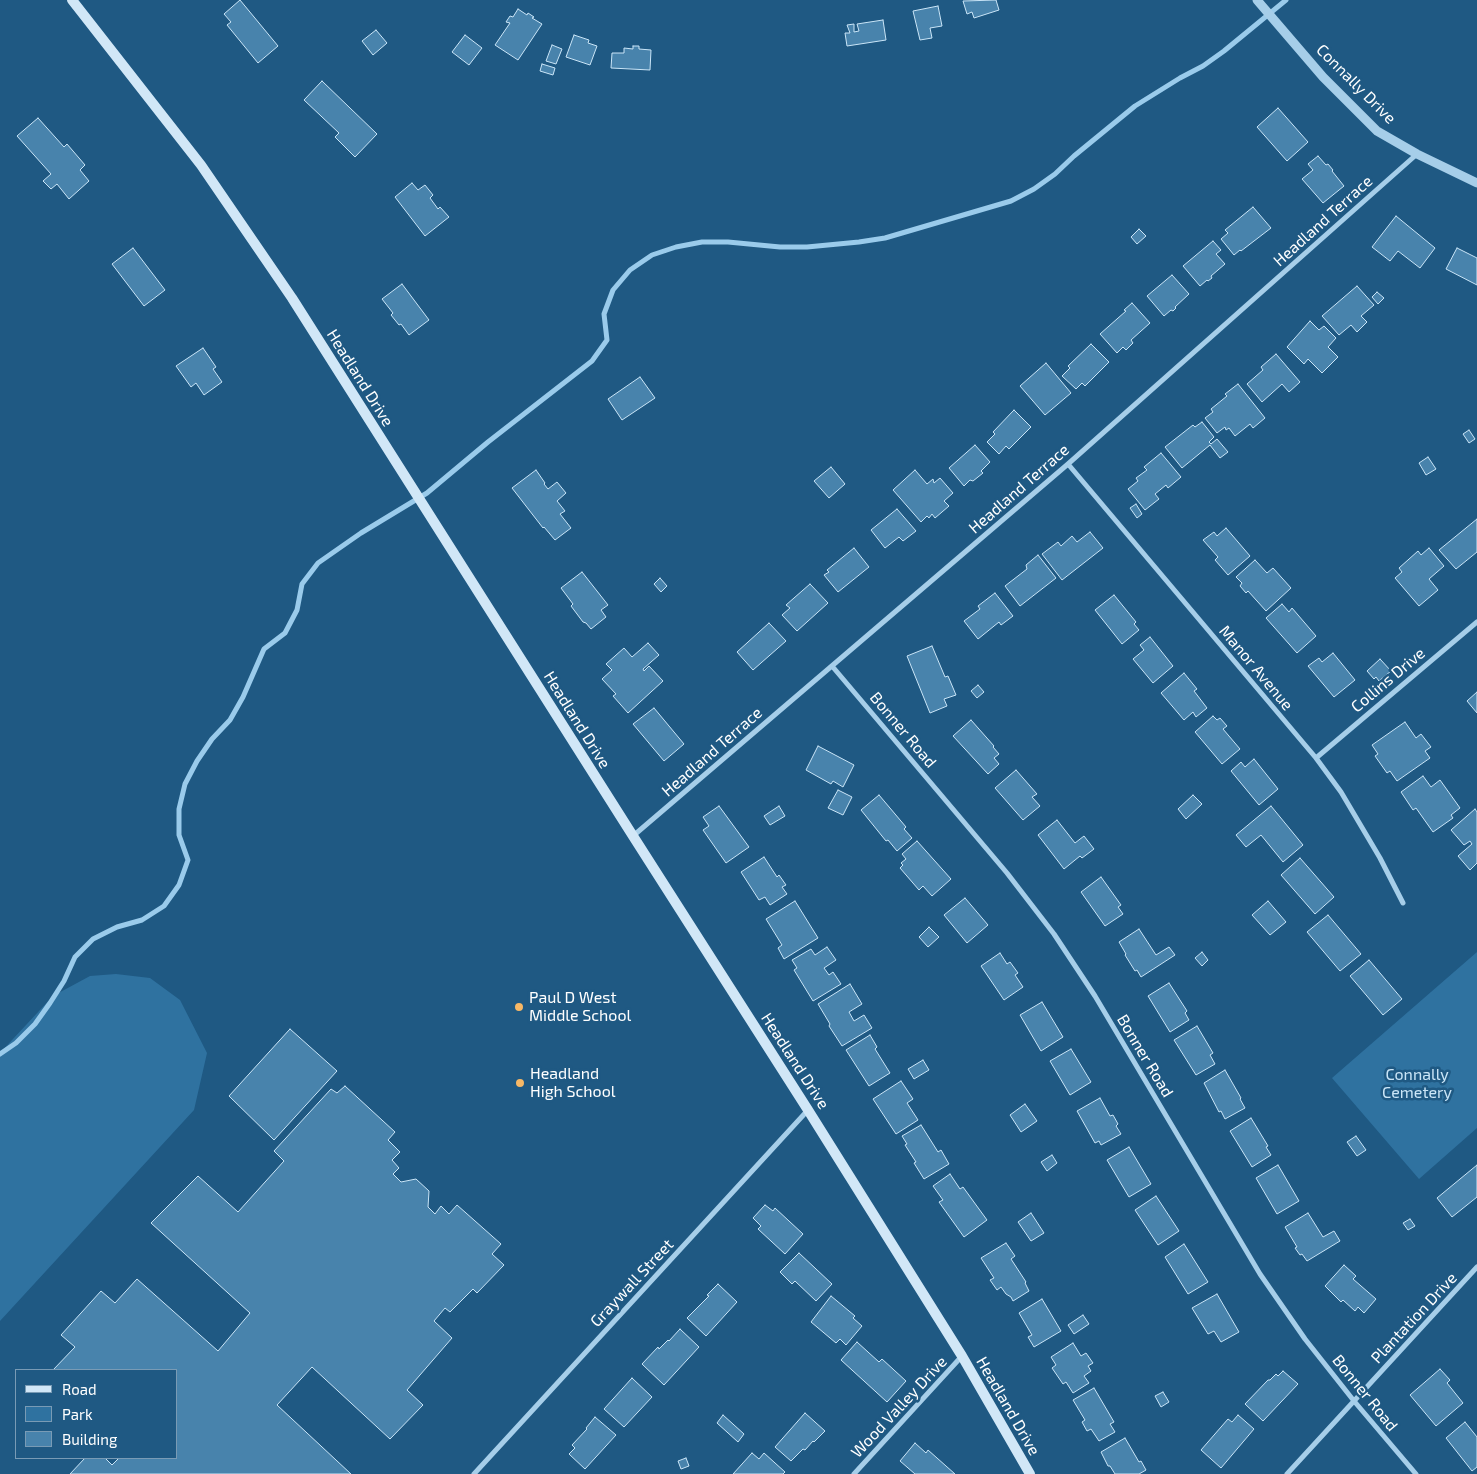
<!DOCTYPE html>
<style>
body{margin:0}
#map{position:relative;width:1477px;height:1474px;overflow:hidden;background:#1f5983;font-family:"Exo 2",sans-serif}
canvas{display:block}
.legend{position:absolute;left:15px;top:1369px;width:162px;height:90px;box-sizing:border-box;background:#1f5983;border:1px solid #799bb5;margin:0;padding:6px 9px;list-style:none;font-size:15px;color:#fff}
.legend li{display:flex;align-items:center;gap:10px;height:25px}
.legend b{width:25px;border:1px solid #799bb5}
</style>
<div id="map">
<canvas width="1477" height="1474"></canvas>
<ul class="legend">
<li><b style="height:6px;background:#d1e7f7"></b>Road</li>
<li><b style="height:14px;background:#2f72a0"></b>Park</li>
<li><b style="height:14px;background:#4883ac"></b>Building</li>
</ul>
</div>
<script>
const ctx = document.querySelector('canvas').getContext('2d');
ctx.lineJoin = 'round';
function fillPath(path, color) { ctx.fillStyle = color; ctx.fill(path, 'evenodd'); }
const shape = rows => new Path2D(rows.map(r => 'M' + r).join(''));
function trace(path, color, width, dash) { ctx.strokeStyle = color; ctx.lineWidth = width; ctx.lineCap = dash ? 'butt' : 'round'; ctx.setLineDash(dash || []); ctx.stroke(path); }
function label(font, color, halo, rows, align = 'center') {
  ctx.font = font + ' "Exo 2",sans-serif'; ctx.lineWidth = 5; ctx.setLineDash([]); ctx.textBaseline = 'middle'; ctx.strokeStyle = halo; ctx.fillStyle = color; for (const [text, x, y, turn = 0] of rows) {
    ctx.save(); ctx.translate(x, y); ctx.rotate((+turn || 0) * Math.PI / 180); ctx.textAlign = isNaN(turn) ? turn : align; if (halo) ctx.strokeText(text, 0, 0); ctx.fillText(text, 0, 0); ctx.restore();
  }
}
const green = shape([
 [1477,952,1477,1128,1419,1179,1332,1078],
 [116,974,150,978,180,1000,207,1053,194,1110,0,1321,0,1053,53,996,90,976]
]);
const stream = shape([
 [0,1054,16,1043,35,1024,50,1003,64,981,75,957,93,939,117,927,142,920,164,906,179,885,188,860,179,835,179,809,185,784,197,761,212,739,230,720,243,697,264,649,285,633,297,610,302,584,318,563,361,533,427,493,488,442,592,361,607,340,604,314,613,290,630,270,652,255,676,247,702,242,728,242,780,247,807,247,859,242,885,238,1011,201,1034,189,1055,174,1074,156,1135,106,1180,78,1203,66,1224,51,1286,0]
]);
const building = shape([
 [240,0,278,46,258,63,227,25,231,22,224,14,240,0],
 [996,0,999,10,974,18,972,12,967,14,963,1,996,0],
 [938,6,942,26,930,28,932,38,920,40,913,11,938,6],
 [518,9,527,15,528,13,534,17,532,18,542,24,518,60,495,45,510,23,506,22,510,16,513,17,518,9],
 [883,20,886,40,847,46,845,33,850,33,847,25,854,24,854,32,859,31,857,24,883,20],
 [376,30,387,43,373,55,362,41,376,30],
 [465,35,482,48,469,65,452,52,465,35],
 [574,35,589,40,588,43,597,46,590,65,566,57,574,35],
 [552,45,562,49,556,64,546,61,552,45],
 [633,46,639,46,639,49,651,50,650,70,611,68,612,53,624,53,624,48,633,49,633,46],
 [542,64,555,68,553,75,540,71,542,64],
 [322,81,377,134,355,157,335,137,339,133,304,100,322,81],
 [1278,108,1308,142,1287,161,1257,127,1278,108],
 [38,118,64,147,67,144,85,165,80,170,89,181,69,199,57,184,51,189,43,181,51,174,17,136,38,118],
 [1318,156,1326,165,1328,164,1333,170,1332,171,1344,186,1323,203,1302,179,1313,170,1308,164,1318,156],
 [412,183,418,190,425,185,433,195,430,198,438,209,440,207,449,217,425,236,395,197,412,183],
 [1253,207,1271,228,1241,251,1240,250,1234,255,1221,239,1228,233,1225,230,1253,207],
 [1396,216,1435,248,1420,268,1398,251,1390,261,1372,247,1396,216],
 [1139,229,1146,236,1137,244,1131,237,1139,229],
 [1213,241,1221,250,1216,254,1225,264,1211,276,1212,278,1208,281,1207,280,1200,286,1183,266,1213,241],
 [133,248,165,290,144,306,112,264,133,248],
 [1457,248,1477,258,1477,285,1446,269,1457,248],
 [1172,275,1189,294,1175,307,1176,308,1173,311,1171,310,1164,316,1147,296,1172,275],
 [402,284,429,320,409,335,401,324,399,325,391,315,393,313,382,299,402,284],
 [1357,286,1374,305,1361,316,1367,322,1357,332,1351,325,1339,335,1322,316,1357,286],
 [1377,292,1384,298,1378,304,1372,297,1377,292],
 [1132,303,1150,323,1131,340,1133,343,1126,350,1123,347,1117,353,1100,334,1126,311,1124,310,1132,303],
 [1310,321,1319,330,1324,326,1336,338,1328,347,1338,357,1322,373,1308,359,1304,364,1287,347,1310,321],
 [1091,344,1109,362,1085,386,1082,383,1076,389,1062,376,1070,368,1068,366,1091,344],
 [203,348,216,367,213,369,222,382,204,395,196,383,191,387,176,366,203,348],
 [1276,354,1300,382,1289,392,1282,384,1262,402,1247,384,1263,370,1261,367,1276,354],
 [1046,363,1071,393,1045,415,1020,386,1046,363],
 [640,377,655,398,622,420,608,399,640,377],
 [1238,384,1265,418,1253,428,1250,424,1235,436,1229,428,1226,430,1225,427,1217,433,1205,418,1213,412,1211,409,1227,396,1225,394,1238,384],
 [1014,410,1031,427,1009,449,1006,446,999,454,987,442,995,434,993,432,1014,410],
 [1202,422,1214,437,1209,442,1211,444,1217,439,1228,452,1220,458,1210,445,1182,468,1165,447,1193,425,1195,427,1202,422],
 [1469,430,1475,439,1469,443,1463,434,1469,430],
 [975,445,990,462,981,471,983,473,973,481,970,480,964,486,949,468,975,445],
 [1161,453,1181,477,1168,488,1166,485,1155,494,1159,499,1145,510,1128,489,1138,481,1136,478,1147,470,1144,467,1161,453],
 [1428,457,1436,469,1426,475,1419,463,1428,457],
 [831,467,845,484,829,498,814,481,831,467],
 [536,470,545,483,544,484,548,489,557,482,566,493,557,501,565,511,560,514,571,528,555,540,544,527,543,528,512,488,536,470],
 [915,470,927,484,933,479,934,483,940,478,953,493,944,501,949,506,935,518,932,514,929,518,927,516,921,522,893,490,915,470],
 [1136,504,1142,514,1137,518,1130,508,1136,504],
 [897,509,916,531,903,541,899,537,885,548,871,530,897,509],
 [1477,519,1477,552,1456,569,1439,550,1477,519],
 [1226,528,1250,556,1228,575,1215,560,1218,557,1203,540,1214,532,1217,536,1226,528],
 [1090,532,1103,548,1062,580,1042,554,1058,542,1061,546,1072,536,1077,542,1090,532],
 [854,548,869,567,838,592,824,575,829,572,827,570,854,548],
 [1429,548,1444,566,1429,579,1438,590,1419,606,1395,578,1402,572,1399,568,1418,551,1421,555,1429,548],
 [1038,555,1056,578,1020,606,1005,586,1027,569,1026,565,1038,555],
 [1255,560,1267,573,1273,568,1291,588,1266,611,1248,591,1246,593,1240,586,1242,583,1236,577,1255,560],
 [582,572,608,605,601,610,606,617,591,629,586,623,583,622,571,606,573,604,561,588,582,572],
 [660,578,667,586,661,592,654,584,660,578],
 [810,584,828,603,797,631,782,615,790,608,786,605,810,584],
 [995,593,1013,616,1001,625,999,622,978,639,964,621,980,609,978,606,995,593],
 [1114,595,1136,622,1134,624,1139,630,1122,644,1095,610,1114,595],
 [1282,604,1289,612,1292,608,1316,636,1297,653,1266,618,1282,604],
 [769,623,786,641,753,670,737,652,769,623],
 [1150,637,1173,666,1153,683,1133,659,1144,650,1140,645,1150,637],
 [648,643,659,655,643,669,644,671,649,666,663,681,628,713,613,696,616,694,602,679,612,670,606,664,624,648,632,657,648,643],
 [932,646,945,677,948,676,956,695,944,699,947,706,930,713,907,656,932,646],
 [1333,653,1355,680,1334,697,1308,666,1319,658,1322,662,1333,653],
 [1380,659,1391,671,1379,681,1376,677,1374,679,1367,671,1380,659],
 [1184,673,1197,689,1194,691,1207,708,1196,717,1193,712,1184,720,1161,693,1184,673],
 [978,685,984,692,977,698,971,691,978,685],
 [1477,692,1477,713,1467,701,1477,692],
 [654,708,684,744,664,761,633,724,654,708],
 [1213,716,1217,720,1220,718,1227,726,1223,729,1240,749,1222,764,1195,732,1213,716],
 [971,720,994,746,993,747,999,754,994,758,999,764,988,774,953,736,971,720],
 [1405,722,1416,738,1421,734,1431,747,1425,751,1430,758,1397,781,1390,771,1387,773,1375,756,1378,754,1372,745,1405,722],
 [818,746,854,765,843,787,833,781,831,784,806,770,818,746],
 [1254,759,1278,789,1259,805,1231,771,1241,762,1245,767,1254,759],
 [1016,770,1037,794,1032,797,1040,806,1023,820,995,788,1016,770],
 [1423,776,1431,787,1440,780,1460,808,1451,815,1453,818,1433,832,1416,808,1413,810,1401,792,1423,776],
 [838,790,852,797,843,815,828,808,838,790],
 [879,795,906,827,904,829,912,838,897,851,888,840,886,841,861,810,879,795],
 [1193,795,1202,804,1186,819,1178,809,1193,795],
 [719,806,749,847,726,863,703,830,709,826,703,817,719,806],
 [779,806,785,816,770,825,764,816,779,806],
 [1271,806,1303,845,1283,862,1261,835,1246,847,1236,835,1271,806],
 [1475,809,1477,812,1477,863,1470,870,1458,856,1472,844,1470,841,1464,845,1451,830,1475,809],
 [1057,820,1075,843,1084,836,1094,849,1082,858,1080,856,1064,869,1038,835,1057,820],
 [917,841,951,879,932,896,923,886,919,890,900,868,903,865,901,863,906,859,902,854,917,841],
 [764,857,777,877,779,875,786,885,782,887,787,894,770,905,765,897,759,900,741,872,764,857],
 [1300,858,1334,897,1315,914,1281,875,1300,858],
 [1101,877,1121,905,1118,907,1123,914,1105,926,1081,892,1101,877],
 [965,898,988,925,967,943,944,915,965,898],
 [795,901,818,938,784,959,778,948,782,945,766,919,795,901],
 [1268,901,1286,922,1270,935,1252,915,1268,901],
 [1328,915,1361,954,1340,971,1307,932,1328,915],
 [929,927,939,937,928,947,919,937,929,927],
 [1139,929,1156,955,1169,947,1175,955,1141,977,1137,970,1135,971,1125,955,1126,954,1119,942,1139,929],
 [827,947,836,960,824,968,829,975,833,972,841,984,813,1001,794,970,797,968,792,960,811,949,815,955,827,947],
 [1202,952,1208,960,1202,966,1195,958,1202,952],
 [1000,953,1007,964,1010,962,1018,973,1015,975,1023,987,1004,1000,981,966,1000,953],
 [1369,960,1402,999,1383,1015,1350,976,1369,960],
 [1169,983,1187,1011,1185,1013,1189,1020,1170,1032,1148,996,1169,983],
 [850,984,862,1004,849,1012,854,1021,864,1015,872,1028,842,1046,829,1026,830,1024,818,1004,850,984],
 [1042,1002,1063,1037,1041,1051,1020,1015,1042,1002],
 [1197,1026,1213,1053,1210,1055,1215,1064,1196,1075,1174,1040,1197,1026],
 [290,1029,337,1071,274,1140,229,1096,290,1029],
 [870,1035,877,1047,875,1049,890,1073,869,1086,846,1050,870,1035],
 [1071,1049,1091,1082,1070,1095,1050,1061,1071,1049],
 [923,1060,929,1070,914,1079,908,1069,923,1060],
 [1225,1070,1241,1098,1240,1099,1245,1108,1225,1119,1221,1111,1219,1112,1204,1083,1225,1070],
 [901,1081,913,1099,907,1103,918,1120,896,1134,873,1099,901,1081],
 [345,1086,395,1132,388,1140,400,1152,392,1160,399,1168,393,1174,401,1182,416,1179,429,1191,428,1207,435,1214,441,1206,449,1214,457,1205,501,1244,492,1254,504,1265,477,1293,473,1289,450,1312,445,1308,434,1321,452,1338,407,1390,423,1405,390,1439,312,1367,277,1405,351,1474,70,1474,85,1458,105,1458,112,1465,119,1458,176,1458,176,1370,53,1370,75,1347,61,1335,101,1291,115,1303,137,1279,218,1351,250,1313,151,1223,198,1176,238,1212,284,1161,274,1151,331,1089,337,1093,345,1086],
 [1100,1098,1110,1116,1113,1115,1118,1124,1116,1126,1121,1134,1101,1145,1099,1141,1095,1143,1077,1111,1100,1098],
 [1025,1104,1037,1121,1021,1132,1010,1115,1025,1104],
 [1251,1118,1268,1146,1266,1147,1271,1155,1252,1167,1230,1131,1251,1118],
 [921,1125,938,1152,941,1150,949,1164,924,1179,914,1163,916,1162,905,1145,907,1144,902,1136,921,1125],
 [1356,1136,1366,1150,1357,1156,1347,1142,1356,1136],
 [1129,1147,1151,1184,1129,1197,1107,1160,1129,1147],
 [1052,1155,1057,1163,1047,1171,1041,1162,1052,1155],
 [1278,1165,1299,1201,1277,1214,1256,1178,1278,1165],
 [1477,1165,1477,1197,1452,1217,1437,1198,1477,1165],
 [950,1174,960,1189,963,1187,987,1220,964,1237,939,1202,943,1200,933,1186,950,1174],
 [1156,1196,1179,1231,1158,1245,1135,1210,1156,1196],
 [765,1205,773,1211,775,1208,803,1234,785,1254,758,1229,761,1226,753,1218,765,1205],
 [1031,1213,1044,1233,1031,1241,1018,1222,1031,1213],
 [1308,1213,1323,1237,1334,1231,1340,1241,1307,1261,1302,1254,1300,1255,1295,1248,1297,1247,1285,1227,1308,1213],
 [1410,1219,1415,1226,1408,1230,1403,1223,1410,1219],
 [1006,1243,1015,1256,1011,1259,1026,1282,1025,1283,1029,1291,1013,1301,1011,1297,1006,1294,1001,1287,997,1290,990,1280,994,1278,981,1258,1006,1243],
 [1184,1244,1208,1282,1188,1294,1165,1257,1184,1244],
 [799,1253,832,1284,816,1301,795,1281,792,1284,780,1272,799,1253],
 [1344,1265,1356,1276,1353,1279,1376,1299,1364,1313,1358,1307,1355,1311,1343,1300,1341,1302,1325,1286,1344,1265],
 [718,1284,737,1302,706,1336,687,1318,709,1296,707,1295,718,1284],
 [1217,1294,1239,1332,1221,1342,1214,1331,1208,1334,1192,1308,1217,1294],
 [831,1296,855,1316,853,1318,862,1326,846,1345,840,1339,836,1343,811,1322,831,1296],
 [1042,1299,1061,1331,1034,1347,1028,1337,1032,1335,1019,1313,1042,1299],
 [1083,1315,1089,1324,1074,1334,1068,1325,1083,1315],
 [680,1329,699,1347,664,1385,642,1364,658,1347,659,1349,668,1340,669,1341,680,1329],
 [857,1342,879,1362,882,1359,906,1381,887,1402,841,1360,857,1342],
 [1073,1343,1081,1356,1086,1353,1093,1363,1088,1366,1091,1371,1084,1376,1089,1383,1073,1393,1066,1382,1063,1384,1052,1368,1056,1365,1051,1357,1073,1343],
 [1440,1369,1450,1380,1447,1383,1463,1403,1436,1426,1410,1395,1440,1369],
 [1283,1371,1298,1384,1263,1421,1245,1404,1268,1380,1270,1380,1276,1374,1278,1376,1283,1371],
 [632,1378,652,1397,624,1427,604,1409,632,1378],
 [1094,1388,1114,1422,1110,1424,1115,1432,1099,1441,1091,1429,1087,1431,1082,1422,1085,1420,1073,1400,1094,1388],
 [1163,1392,1169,1402,1161,1407,1155,1396,1163,1392],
 [805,1413,825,1431,814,1442,813,1441,805,1450,803,1449,791,1461,775,1447,805,1413],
 [723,1415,744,1434,738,1442,717,1423,723,1415],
 [1238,1415,1254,1429,1221,1468,1201,1450,1228,1419,1232,1422,1238,1415],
 [595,1417,616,1435,585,1469,569,1454,575,1448,572,1445,587,1429,586,1428,595,1417],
 [1465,1422,1477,1437,1477,1467,1472,1471,1446,1438,1465,1422],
 [1125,1438,1139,1462,1141,1461,1146,1470,1139,1474,1115,1474,1110,1466,1108,1466,1101,1452,1125,1438],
 [915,1443,926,1453,928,1450,955,1474,915,1474,900,1461,915,1443],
 [752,1453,759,1459,764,1453,785,1472,783,1474,733,1474,752,1453],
 [686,1458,689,1466,681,1469,678,1461,686,1458]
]);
const minor = shape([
 [1068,464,1316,758,1341,792,1380,858,1403,903],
 [832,666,1007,873,1054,934,1095,996,1260,1274,1305,1339,1354,1401,1416,1474],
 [1316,758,1477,622],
 [633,836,1068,464,1417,154],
 [474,1474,808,1110],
 [854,1474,962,1356],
 [1287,1474,1477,1267]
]);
const tertiary = shape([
 [1257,0,1323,77,1377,131,1417,154,1477,183]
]);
const secondary = shape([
 [72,0,201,165,292,298,633,836,808,1110,962,1356,1030,1474]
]);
const markers = [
 [519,1007,5,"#f7b866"],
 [520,1083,5,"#f7b866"]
];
const streetNames = [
 ["Connally Drive",1356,84,45],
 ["Headland Terrace",1323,221,-42],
 ["Headland Drive",360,378,58],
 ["Headland Terrace",1019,489,-41],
 ["Manor Avenue",1256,668,50],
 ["Collins Drive",1388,680,-40],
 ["Headland Drive",577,720,58],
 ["Bonner Road",903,730,50],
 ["Headland Terrace",712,752,-41],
 ["Bonner Road",1145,1056,59],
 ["Headland Drive",795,1061,57],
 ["Graywall Street",632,1283,-47],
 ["Plantation Drive",1414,1318,-47],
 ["Bonner Road",1365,1393,51],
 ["Headland Drive",1008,1406,60],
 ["Wood Valley Drive",899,1407,-47]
];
const poiNames = [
 ["Paul D West",529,998],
 ["Middle School",529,1016],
 ["Headland",530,1074],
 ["High School",530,1092]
];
const parkNames = [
 ["Connally",1417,1075],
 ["Cemetery",1417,1093]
];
fillPath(green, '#2f72a0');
trace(stream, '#9acbeb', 5);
fillPath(building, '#4883ac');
trace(building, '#cae5f7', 1);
trace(minor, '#a6cee9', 5);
trace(tertiary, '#a6cee9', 9);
trace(secondary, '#d1e7f7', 10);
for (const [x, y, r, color] of markers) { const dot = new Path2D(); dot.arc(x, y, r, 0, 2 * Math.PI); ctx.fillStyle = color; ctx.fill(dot); trace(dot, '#1f5983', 2); }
label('16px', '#fff', '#1f5983', streetNames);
label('16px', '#fff', '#1f5983', poiNames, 'left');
label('16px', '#cae5f7', '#1f5983', parkNames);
</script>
